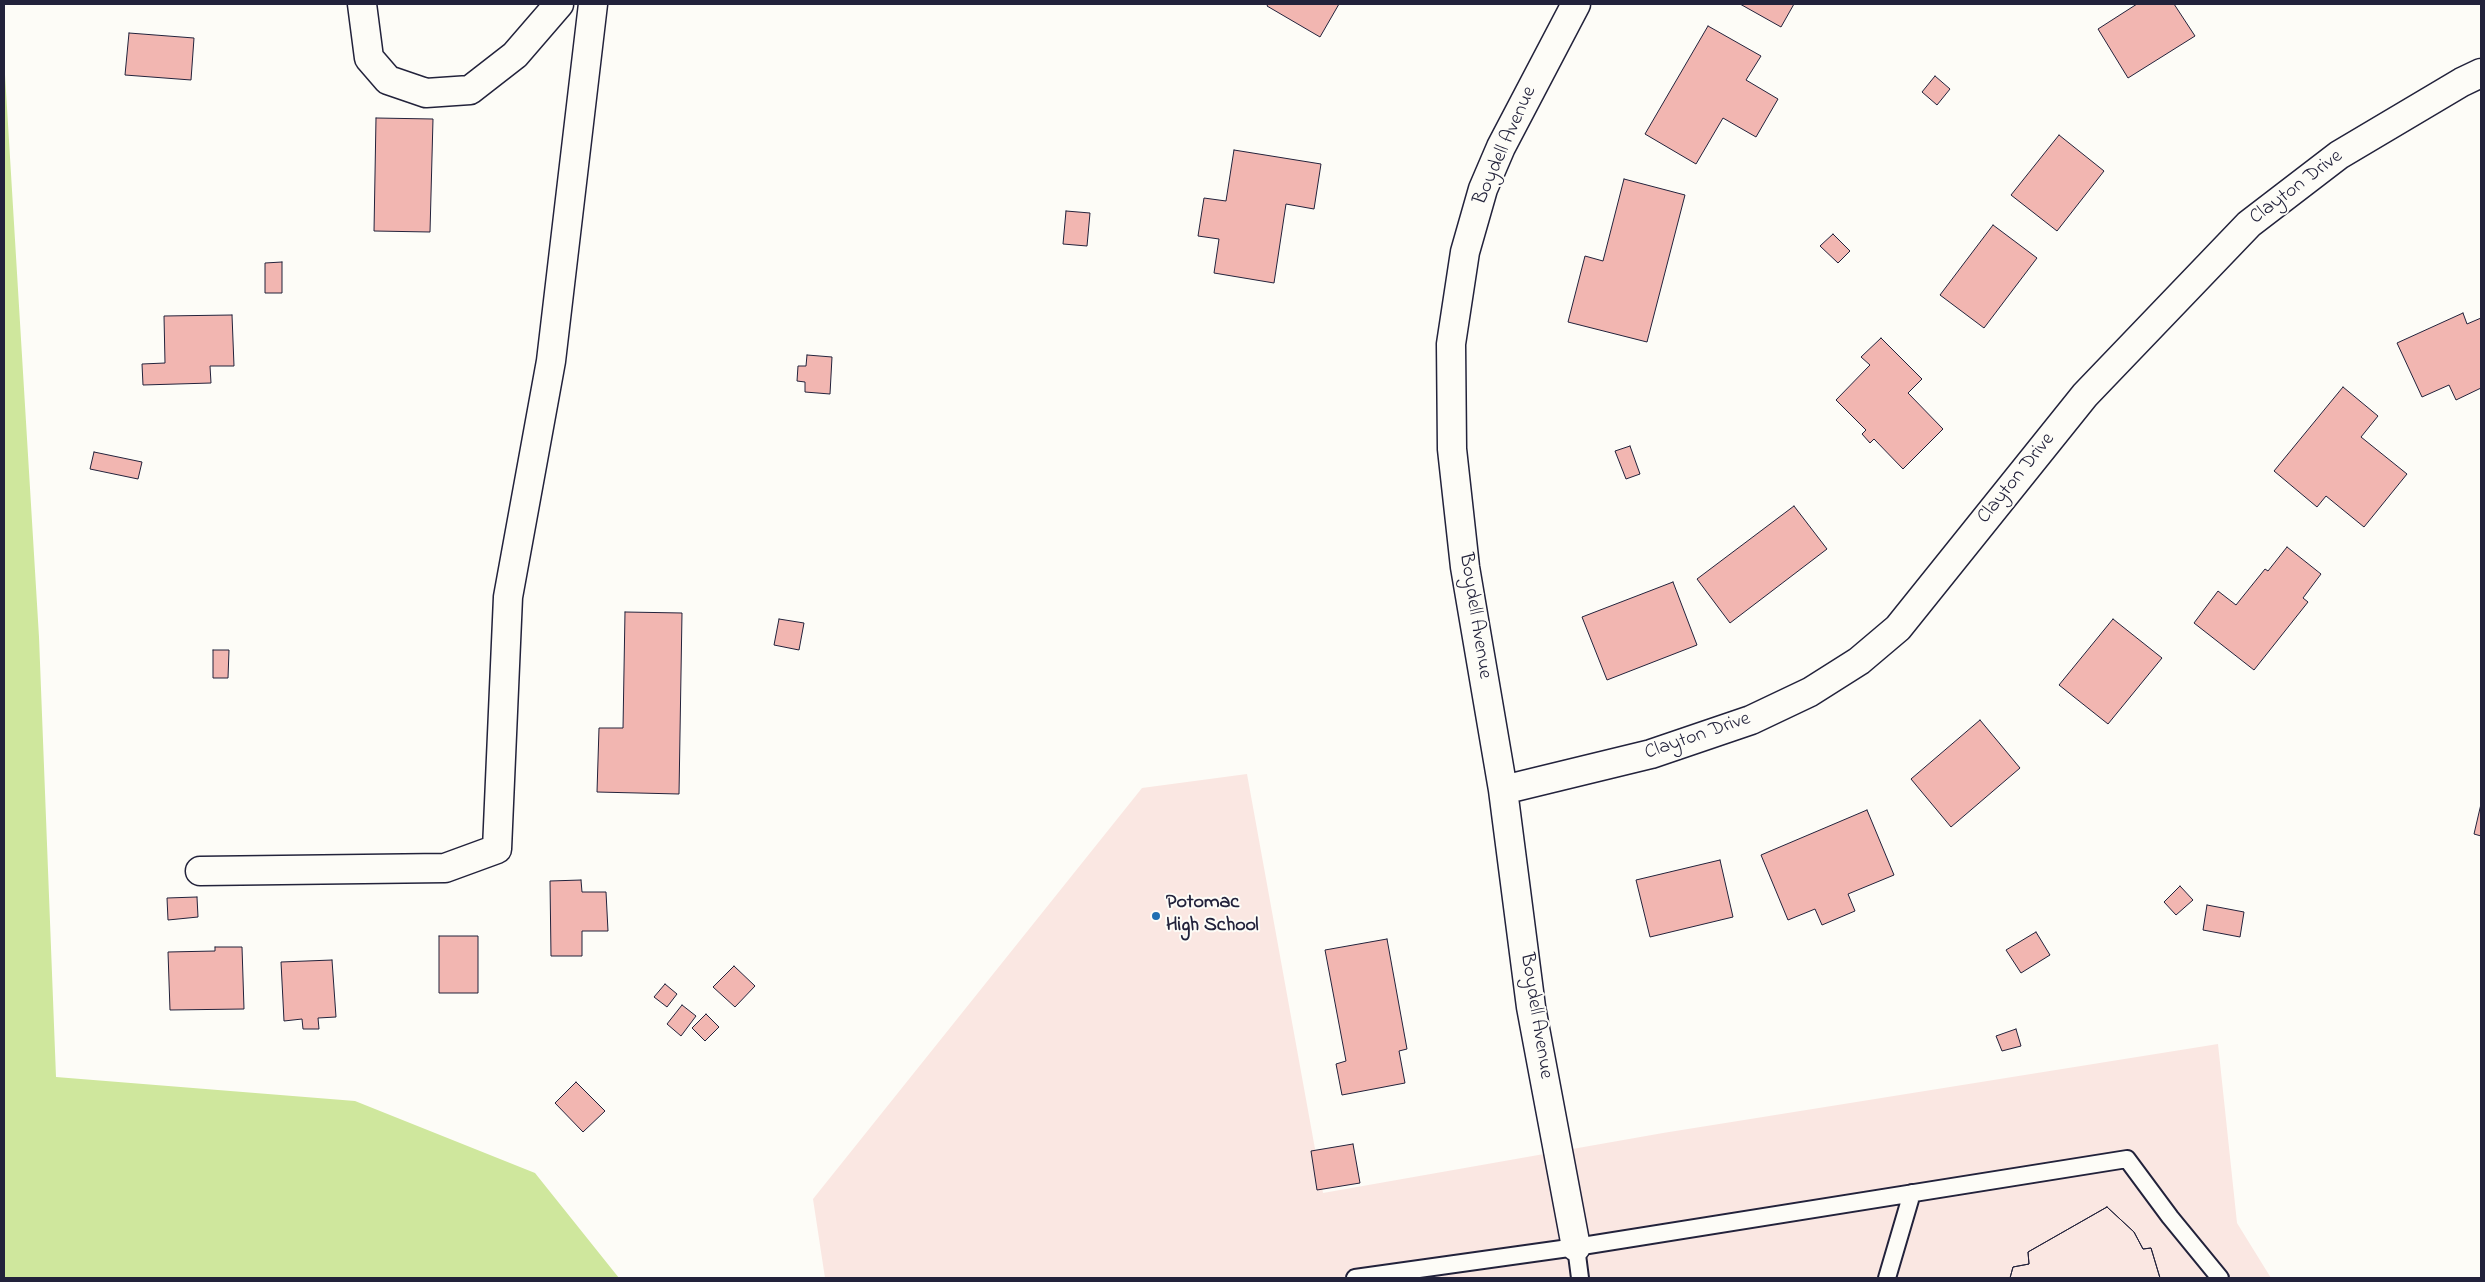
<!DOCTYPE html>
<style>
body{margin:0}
#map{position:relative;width:2485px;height:1282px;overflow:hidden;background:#fdfcf7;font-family:"Indie Flower",sans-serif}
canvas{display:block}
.frame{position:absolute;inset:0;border:5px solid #22223b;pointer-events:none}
</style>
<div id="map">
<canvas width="2485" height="1282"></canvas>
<div class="frame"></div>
</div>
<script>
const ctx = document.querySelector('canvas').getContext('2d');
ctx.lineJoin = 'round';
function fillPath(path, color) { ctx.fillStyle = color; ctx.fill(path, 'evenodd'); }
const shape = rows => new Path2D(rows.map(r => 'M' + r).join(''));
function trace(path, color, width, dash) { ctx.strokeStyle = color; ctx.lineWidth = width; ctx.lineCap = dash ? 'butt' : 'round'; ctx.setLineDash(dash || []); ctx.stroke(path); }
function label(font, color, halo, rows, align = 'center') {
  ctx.font = font + ' "Indie Flower",sans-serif'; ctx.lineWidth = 4; ctx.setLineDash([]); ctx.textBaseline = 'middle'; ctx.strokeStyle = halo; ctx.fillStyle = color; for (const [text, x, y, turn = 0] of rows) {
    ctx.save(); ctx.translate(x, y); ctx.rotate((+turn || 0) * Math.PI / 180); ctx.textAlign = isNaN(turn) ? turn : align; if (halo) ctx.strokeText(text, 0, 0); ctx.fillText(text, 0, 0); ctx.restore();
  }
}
const built = shape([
 [1247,774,1323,1193,1663,1133,2218,1044,2237,1223,2271,1278,825,1278,813,1199,1142,788]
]);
const green = shape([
 [4,58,39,637,56,1077,355,1101,535,1173,619,1278,4,1278]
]);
const building = shape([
 [1268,4,1339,4,1320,37,1267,6,1268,4],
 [1740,4,1794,4,1781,27,1740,4],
 [2137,4,2174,4,2195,36,2128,78,2098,29,2137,4],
 [1708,26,1761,56,1746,80,1778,99,1756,137,1723,118,1696,164,1645,134,1708,26],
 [129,33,194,38,191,80,125,75,129,33],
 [1935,76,1950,89,1937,105,1922,92,1935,76],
 [376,118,433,119,430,232,374,231,376,118],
 [2059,135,2104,171,2057,231,2011,195,2059,135],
 [1234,150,1321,164,1314,209,1286,204,1274,283,1214,273,1219,239,1198,236,1204,198,1226,201,1234,150],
 [1624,179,1685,195,1647,342,1568,322,1585,256,1603,261,1624,179],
 [1066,211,1090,213,1087,246,1063,244,1066,211],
 [1993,225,2037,258,1984,328,1940,295,1993,225],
 [1833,234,1850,251,1838,263,1820,246,1833,234],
 [282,262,282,293,265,293,265,263,282,262],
 [2463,313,2467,324,2481,318,2481,388,2456,400,2449,385,2422,397,2397,343,2463,313],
 [232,315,234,366,210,366,211,383,143,385,142,364,165,363,164,316,232,315],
 [1881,338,1922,379,1908,393,1943,429,1903,469,1874,439,1870,443,1862,434,1866,430,1836,400,1870,365,1861,357,1881,338],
 [807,355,832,357,830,394,805,392,805,382,797,381,798,366,806,366,807,355],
 [2343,387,2378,416,2361,437,2407,474,2364,527,2326,496,2317,507,2274,471,2343,387],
 [1630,446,1640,474,1626,479,1615,451,1630,446],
 [94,452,142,462,138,479,90,469,94,452],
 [1794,506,1827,549,1730,623,1697,579,1794,506],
 [2287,547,2321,574,2303,598,2308,602,2254,670,2194,623,2218,591,2236,605,2265,569,2268,571,2287,547],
 [1673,582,1697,645,1607,680,1582,617,1673,582],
 [625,612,682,613,679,794,597,792,599,728,623,728,625,612],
 [779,619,804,623,799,650,774,645,779,619],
 [2113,619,2162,658,2108,724,2059,685,2113,619],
 [213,650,229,650,228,678,213,678,213,650],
 [1980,720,2020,768,1951,827,1911,779,1980,720],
 [2481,804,2481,836,2474,834,2481,804],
 [1867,810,1894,875,1848,894,1855,911,1822,925,1815,909,1788,920,1761,855,1867,810],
 [1720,860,1733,917,1650,937,1636,880,1720,860],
 [581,880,582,892,606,892,608,931,582,931,582,956,551,956,550,881,581,880],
 [2180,886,2193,900,2176,915,2164,902,2180,886],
 [197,897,198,917,168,920,167,898,197,897],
 [2207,905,2244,912,2240,937,2203,930,2207,905],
 [2036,932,2050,955,2021,973,2006,950,2036,932],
 [439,936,478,936,478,993,439,993,439,936],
 [1387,939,1407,1049,1399,1051,1405,1083,1342,1095,1336,1064,1346,1061,1325,950,1387,939],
 [215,947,242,947,244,1009,170,1010,168,952,215,951,215,947],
 [332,960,336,1017,318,1018,319,1029,303,1029,302,1019,284,1021,281,962,332,960],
 [734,966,755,986,735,1007,713,987,734,966],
 [665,984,677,994,667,1007,654,997,665,984],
 [682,1005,696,1016,681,1036,667,1024,682,1005],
 [706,1014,719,1027,705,1041,692,1028,706,1014],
 [2016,1029,2021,1046,2002,1051,1996,1036,2016,1029],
 [576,1082,605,1111,583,1132,555,1103,576,1082],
 [1353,1144,1360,1183,1317,1190,1311,1151,1353,1144],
 [2107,1207,2134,1232,2143,1249,2151,1248,2160,1278,2010,1278,2013,1267,2029,1264,2028,1252,2107,1207],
 [2107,1207,2134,1232,2143,1249,2151,1248,2160,1278,2010,1278,2013,1267,2029,1264,2028,1252,2107,1207]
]);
const service = shape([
 [1576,1247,1580,1278],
 [1355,1278,1576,1247,2127,1159,2170,1217,2220,1278],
 [1887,1278,1912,1193]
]);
const minor = shape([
 [362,4,369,58,388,80,426,93,470,90,515,55,559,4],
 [1503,790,1651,754,1751,720,1810,692,1859,661,1898,628,2085,395,2249,224,2339,155,2462,82,2481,73],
 [200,871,445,868,497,849,508,597,551,361,593,4],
 [1576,1247,1531,1007,1503,790,1465,567,1452,449,1451,344,1465,252,1483,189,1501,147,1576,4]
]);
const markers = [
 [1156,916,5,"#1f6fb2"]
];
const streetNames = [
 ["Boydell Avenue",1506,146,-66],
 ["Clayton Drive",2297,188,-37],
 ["Clayton Drive",2017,479,-51],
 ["Boydell Avenue",1474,616,81],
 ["Clayton Drive",1698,737,-19],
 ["Boydell Avenue",1535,1016,81]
];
const poiNames = [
 ["Potomac",1166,904],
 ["High School",1166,927]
];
fillPath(built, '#fae7e2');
fillPath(green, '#cfe79d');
fillPath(building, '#f2b6b1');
trace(building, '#22223b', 1);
trace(service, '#22223b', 20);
trace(minor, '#22223b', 31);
trace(service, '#fdfcf7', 16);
trace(minor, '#fdfcf7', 28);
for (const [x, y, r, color] of markers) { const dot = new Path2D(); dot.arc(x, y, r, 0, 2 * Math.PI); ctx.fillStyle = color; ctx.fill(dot); trace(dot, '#fdfcf7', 2); }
label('20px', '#22223b', '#fdfcf7', streetNames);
label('bold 20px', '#22223b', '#fdfcf7', poiNames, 'left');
</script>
